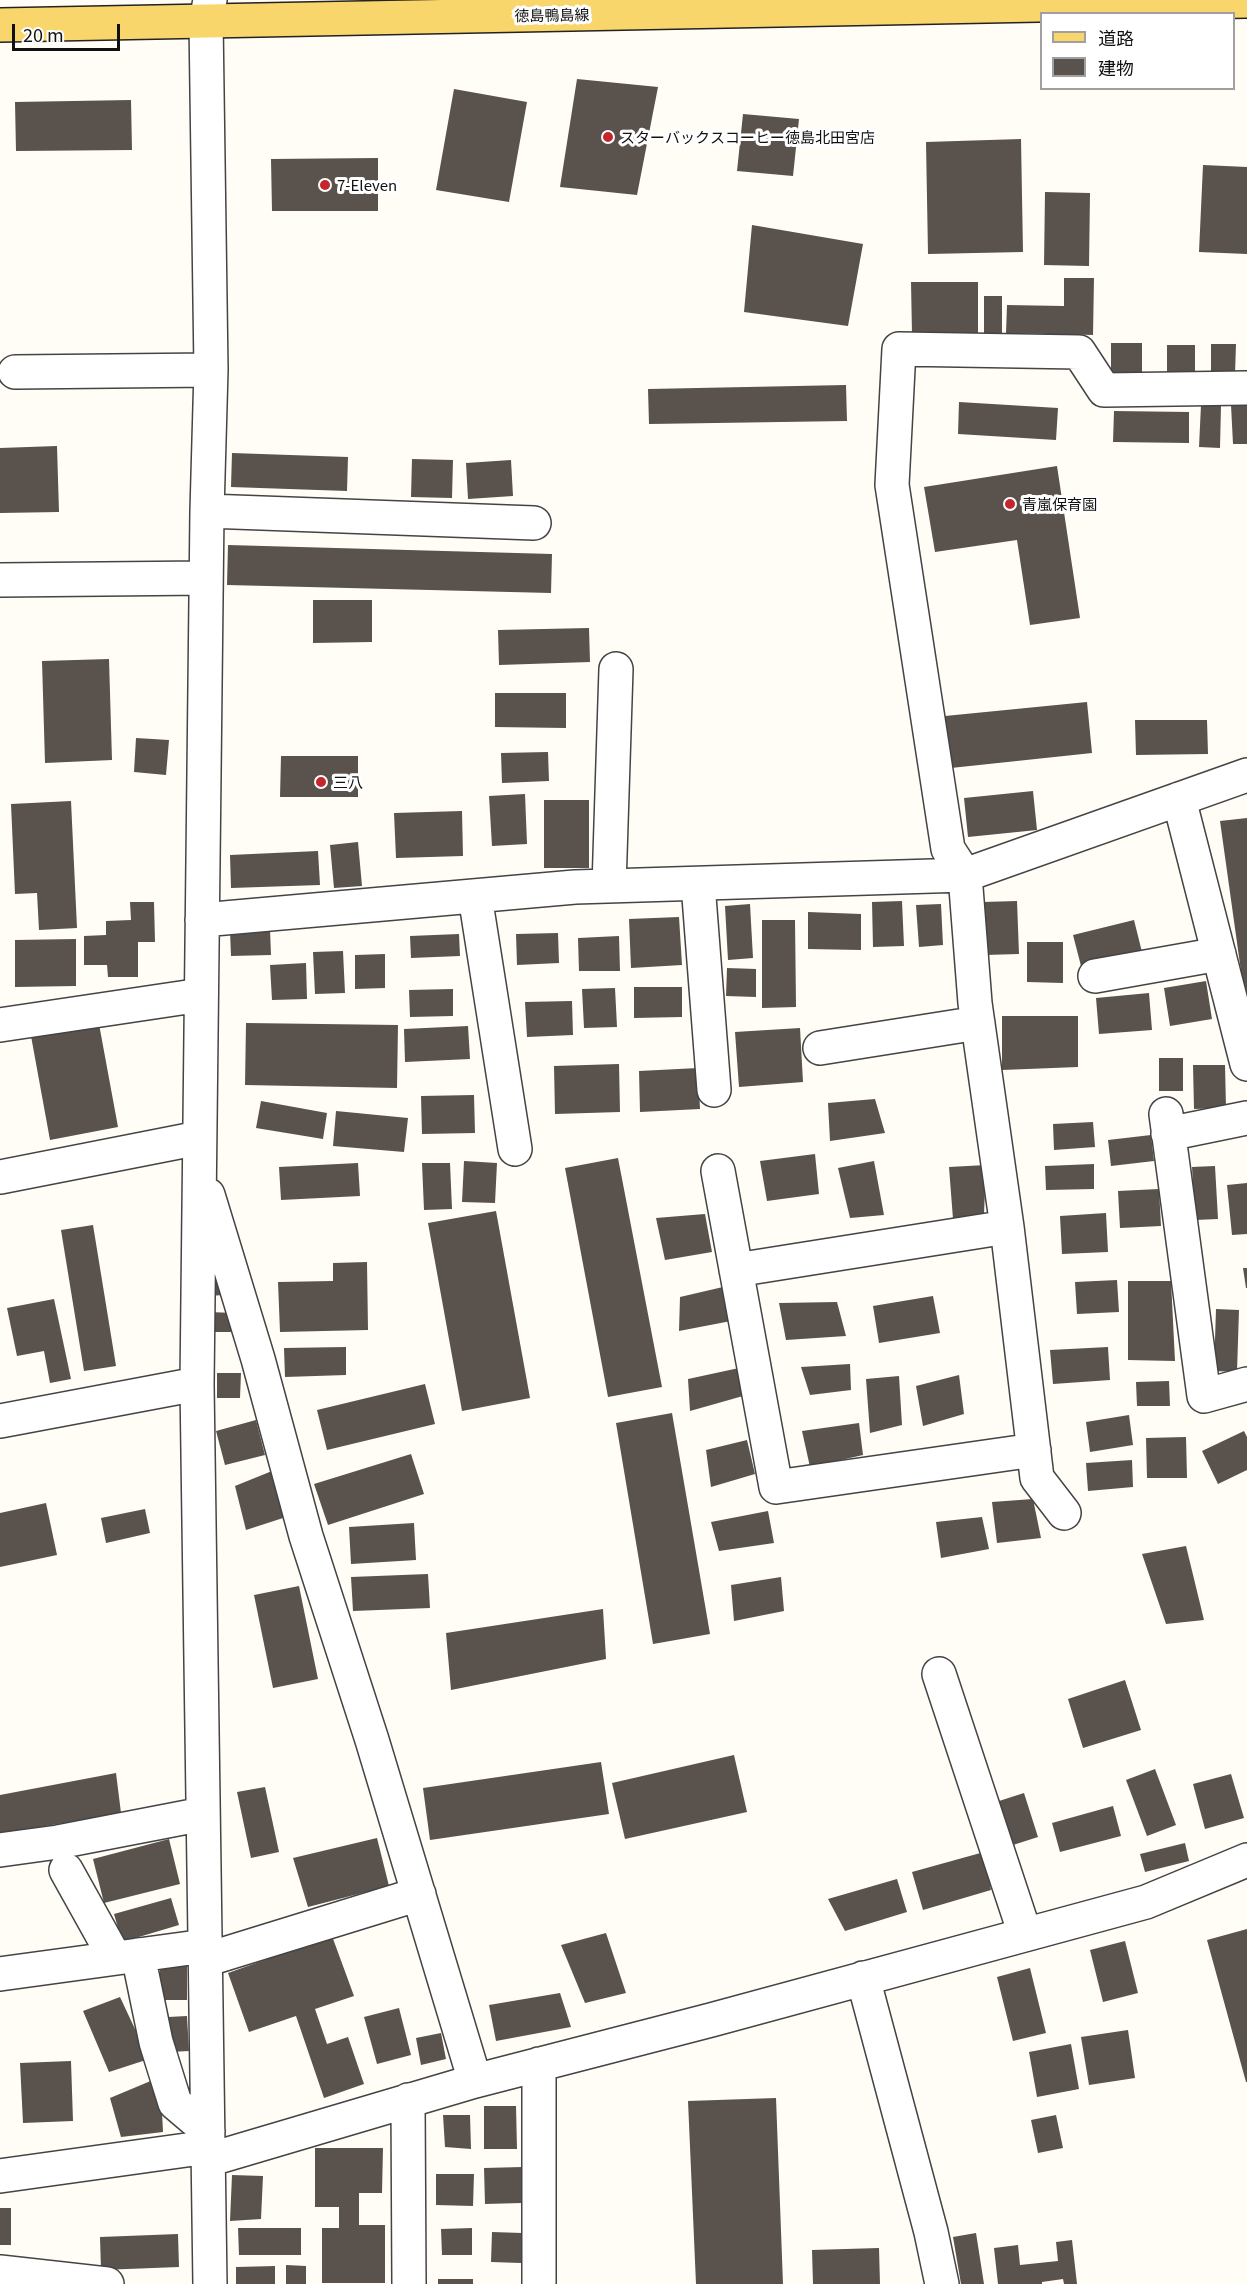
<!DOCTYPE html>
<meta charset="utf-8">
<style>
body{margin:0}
#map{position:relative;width:1247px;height:2284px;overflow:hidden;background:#fffdf5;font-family:Georgia,"Noto Sans JP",serif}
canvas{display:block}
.legend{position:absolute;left:1040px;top:12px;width:195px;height:78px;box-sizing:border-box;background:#fff;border:2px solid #a0a0a0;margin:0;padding:8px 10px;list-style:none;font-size:18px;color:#111}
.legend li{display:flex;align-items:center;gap:12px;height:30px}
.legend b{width:30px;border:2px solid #a0a0a0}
.scale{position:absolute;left:12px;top:24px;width:108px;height:27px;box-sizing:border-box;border:3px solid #111;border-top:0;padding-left:8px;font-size:18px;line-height:21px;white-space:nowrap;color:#111;-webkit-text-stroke:4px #fff;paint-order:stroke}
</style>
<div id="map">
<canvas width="1247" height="2284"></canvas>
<ul class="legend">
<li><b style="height:8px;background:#f9d66b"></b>道路</li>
<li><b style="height:16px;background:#5a524d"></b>建物</li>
</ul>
<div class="scale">20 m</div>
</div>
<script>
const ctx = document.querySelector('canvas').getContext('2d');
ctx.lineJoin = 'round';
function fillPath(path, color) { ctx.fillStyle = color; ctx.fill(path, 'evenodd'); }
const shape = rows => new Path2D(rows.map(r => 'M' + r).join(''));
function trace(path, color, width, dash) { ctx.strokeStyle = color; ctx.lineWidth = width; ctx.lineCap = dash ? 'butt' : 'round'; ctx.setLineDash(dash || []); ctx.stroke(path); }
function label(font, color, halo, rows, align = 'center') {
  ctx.font = font + ' Georgia,"Noto Sans JP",serif'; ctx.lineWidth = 6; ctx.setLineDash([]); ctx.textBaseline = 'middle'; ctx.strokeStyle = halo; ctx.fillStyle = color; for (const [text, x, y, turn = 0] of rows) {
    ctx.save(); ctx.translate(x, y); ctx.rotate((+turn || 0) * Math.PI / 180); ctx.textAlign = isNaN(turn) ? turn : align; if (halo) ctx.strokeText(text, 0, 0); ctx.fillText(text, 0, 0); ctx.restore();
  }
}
const building = shape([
 [577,79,658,87,637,195,560,187],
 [454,89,527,102,509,202,436,190],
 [131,100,132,150,16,151,15,102],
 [743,114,799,119,793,176,737,171],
 [1021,139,1023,252,928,254,926,142],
 [378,158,378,211,272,211,271,159],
 [1203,165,1247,167,1247,254,1199,252],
 [1045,192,1090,193,1089,266,1044,265],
 [752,225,863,244,848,326,744,312],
 [1064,278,1094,278,1093,335,1006,333,1007,305,1064,306],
 [911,282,978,282,978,334,912,334],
 [984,296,1002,296,1002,333,984,333],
 [1111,343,1142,343,1142,372,1111,372],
 [1211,344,1236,344,1235,374,1211,373],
 [1167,345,1195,345,1195,374,1167,374],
 [846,385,847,421,649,424,648,389],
 [959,402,1058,408,1056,440,958,434],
 [1201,405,1221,406,1220,448,1199,447],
 [1231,405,1247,405,1247,444,1233,444],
 [1114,411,1189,412,1189,443,1113,442],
 [57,446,59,512,0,513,0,448],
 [232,453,348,457,347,491,231,487],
 [412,459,453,460,452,498,411,497],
 [511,460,513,496,468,499,466,463],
 [1057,466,1080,618,1030,625,1017,540,935,552,924,487],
 [228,545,552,554,551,593,227,585],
 [313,600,372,600,372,642,313,643],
 [589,628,590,662,499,665,498,630],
 [109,659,112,760,45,763,42,661],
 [495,693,566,693,566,728,495,727],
 [1087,702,1092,753,951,768,945,716],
 [1135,720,1207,720,1208,754,1136,755],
 [136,738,169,740,166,775,134,772],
 [548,752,549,781,502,783,501,753],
 [281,756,358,756,358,797,280,797],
 [1033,791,1037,830,968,837,964,798],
 [525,794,527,844,492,846,489,796],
 [544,800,589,800,589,868,544,868],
 [71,801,77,928,39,930,37,893,15,894,11,804],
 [462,811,463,856,396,858,394,813],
 [1247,818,1247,1007,1246,1007,1220,821],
 [358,842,362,886,334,888,330,845],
 [318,851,320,885,231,888,230,855],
 [902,901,904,946,873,947,872,902],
 [1017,901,1019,954,985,955,983,902],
 [130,902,154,902,155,942,138,942,138,977,108,977,107,965,84,965,84,936,106,935,106,921,131,920],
 [750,904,753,958,728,960,725,906],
 [941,904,943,945,919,947,916,905],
 [808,912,861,914,861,950,808,949],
 [679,917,682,965,631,968,629,919],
 [762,920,795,920,796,1007,762,1008],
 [1134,920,1142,952,1081,966,1073,935],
 [270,929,271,955,231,956,230,931],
 [558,933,559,963,517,965,516,934],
 [459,934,460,956,411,958,410,936],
 [619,936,620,971,579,971,578,938],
 [76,939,76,986,15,987,15,940],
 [1027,942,1063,942,1063,983,1027,982],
 [343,951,345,993,315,994,313,952],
 [385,954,385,988,355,989,355,955],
 [306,963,307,999,272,1000,270,965],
 [727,968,756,969,756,997,726,996],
 [1206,981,1212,1019,1170,1026,1164,988],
 [634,987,682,987,682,1017,634,1018],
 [615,988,617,1027,584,1028,582,989],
 [453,989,453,1016,410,1017,409,990],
 [1149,993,1152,1030,1099,1034,1096,998],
 [572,1001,573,1035,527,1037,525,1002],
 [1002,1016,1078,1016,1078,1067,1002,1070],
 [246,1023,398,1025,397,1088,245,1085],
 [99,1024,118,1127,50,1140,31,1036],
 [468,1026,470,1059,405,1062,404,1029],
 [800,1028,803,1082,739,1087,735,1032],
 [1159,1058,1183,1058,1183,1091,1159,1091],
 [619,1064,620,1112,555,1114,554,1066],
 [1193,1065,1225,1065,1226,1108,1194,1109],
 [698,1068,700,1109,640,1112,639,1071],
 [474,1095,475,1133,422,1134,421,1096],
 [875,1099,885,1133,830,1141,828,1103],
 [261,1101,327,1113,323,1139,256,1128],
 [336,1111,408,1118,404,1152,333,1146],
 [1093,1122,1095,1147,1054,1150,1053,1124],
 [1151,1135,1154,1161,1111,1166,1108,1140],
 [815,1154,819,1194,767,1201,760,1161],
 [618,1158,662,1387,608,1397,565,1168],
 [464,1161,497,1163,495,1203,462,1202],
 [874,1161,884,1215,850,1218,838,1168],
 [358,1163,360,1196,281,1200,279,1167],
 [422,1163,450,1163,452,1209,424,1210],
 [1094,1164,1094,1189,1046,1190,1045,1166],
 [986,1165,984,1214,953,1219,949,1167],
 [1215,1166,1218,1219,1195,1220,1192,1167],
 [1247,1183,1247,1234,1232,1235,1227,1185],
 [1159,1189,1161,1226,1120,1228,1118,1191],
 [496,1211,530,1398,462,1411,428,1223],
 [1106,1213,1108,1252,1062,1254,1060,1216],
 [705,1214,712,1252,665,1260,656,1218],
 [93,1225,116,1366,84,1371,61,1230],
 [223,1262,223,1295,209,1296,209,1263],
 [367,1262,368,1330,280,1332,278,1282,333,1281,333,1263],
 [1243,1268,1247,1268,1247,1288,1246,1288],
 [1117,1280,1119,1312,1077,1314,1075,1282],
 [1128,1281,1171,1281,1175,1361,1128,1360],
 [723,1287,731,1321,679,1331,680,1297],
 [933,1296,940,1333,879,1343,873,1306],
 [54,1299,71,1379,50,1383,44,1351,17,1356,7,1308],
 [837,1302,846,1336,786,1340,779,1303],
 [1216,1309,1239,1310,1237,1372,1214,1371],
 [208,1312,236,1313,236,1332,208,1332],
 [346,1347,346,1375,285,1377,284,1348],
 [1108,1347,1110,1380,1053,1384,1050,1350],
 [850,1364,851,1390,810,1395,801,1367],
 [739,1368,743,1396,690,1411,688,1379],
 [217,1373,241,1373,240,1398,217,1398],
 [959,1375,964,1414,923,1426,916,1386],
 [899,1376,902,1425,870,1433,866,1379],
 [1169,1381,1170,1406,1137,1406,1136,1382],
 [425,1384,435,1424,327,1450,317,1410],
 [672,1413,710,1634,653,1644,616,1423],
 [1129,1415,1133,1445,1090,1452,1086,1422],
 [256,1420,265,1455,225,1465,216,1431],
 [859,1423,863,1455,810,1467,802,1431],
 [1244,1431,1247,1437,1247,1470,1218,1484,1202,1451],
 [1186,1437,1187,1478,1147,1478,1146,1438],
 [747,1440,755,1474,711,1487,706,1450],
 [411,1454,424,1494,328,1525,314,1484],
 [1132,1460,1133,1487,1088,1491,1086,1463],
 [272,1471,283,1518,246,1530,235,1486],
 [1033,1499,1041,1538,997,1543,992,1502],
 [46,1503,57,1555,0,1567,0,1513],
 [145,1509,150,1533,106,1543,101,1518],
 [768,1511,774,1543,719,1551,711,1522],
 [982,1517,989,1549,941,1558,936,1522],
 [414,1523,416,1560,351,1564,349,1527],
 [1186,1546,1204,1620,1166,1624,1142,1554],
 [428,1574,430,1608,353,1611,351,1577],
 [781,1577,784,1611,734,1621,731,1585],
 [299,1586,318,1679,273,1688,254,1595],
 [603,1609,606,1659,451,1690,446,1633],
 [1125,1680,1141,1730,1083,1748,1068,1699],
 [734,1755,747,1812,625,1839,612,1783],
 [601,1762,609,1814,430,1840,423,1788],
 [1155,1769,1176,1825,1147,1836,1126,1780],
 [116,1773,121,1813,0,1834,0,1795],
 [1231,1774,1244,1818,1205,1829,1193,1784],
 [265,1787,279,1852,251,1858,237,1792],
 [1024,1793,1038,1837,1013,1845,999,1801],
 [1113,1806,1121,1836,1060,1852,1052,1823],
 [377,1838,389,1886,308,1907,293,1858],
 [169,1839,180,1884,104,1903,93,1859],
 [1185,1843,1189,1861,1145,1872,1140,1854],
 [984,1852,991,1890,923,1910,912,1872],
 [897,1879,907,1912,845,1931,828,1899],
 [171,1898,179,1925,122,1942,114,1914],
 [1247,1929,1247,2082,1246,2082,1207,1940],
 [606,1933,626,1993,585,2003,561,1945],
 [332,1936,354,1996,315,2009,327,2044,348,2037,364,2084,324,2098,296,2016,249,2032,228,1973],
 [1125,1941,1138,1993,1103,2002,1090,1950],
 [160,1965,187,1966,187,2000,160,2000],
 [1030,1968,1046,2033,1013,2041,997,1977],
 [560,1993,571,2027,496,2041,489,2005],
 [120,1997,149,2059,109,2072,83,2011],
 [399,2008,411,2055,377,2064,364,2017],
 [187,2016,189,2051,170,2052,168,2017],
 [1128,2030,1135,2078,1089,2085,1081,2037],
 [441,2033,446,2059,421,2065,416,2038],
 [1071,2044,1079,2089,1037,2097,1029,2052],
 [71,2061,73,2121,23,2123,20,2063],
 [153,2080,161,2092,163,2132,121,2137,110,2098],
 [776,2098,783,2284,696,2284,688,2101],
 [484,2106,516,2106,517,2149,484,2149],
 [443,2115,470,2115,471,2149,445,2147],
 [1056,2115,1063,2148,1038,2153,1031,2120],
 [315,2148,383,2148,382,2193,359,2193,359,2225,385,2225,385,2283,322,2283,322,2228,339,2228,339,2207,315,2207],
 [522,2167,522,2203,485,2204,484,2168],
 [436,2174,474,2174,473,2206,436,2205],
 [232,2175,263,2176,261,2219,230,2221],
 [0,2208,11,2208,11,2245,0,2245],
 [238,2228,301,2228,301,2255,239,2255],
 [472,2228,472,2255,442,2255,441,2229],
 [492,2232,522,2233,521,2263,491,2262],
 [976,2233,984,2284,961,2284,953,2237],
 [178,2234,179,2267,101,2270,100,2237],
 [1072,2240,1077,2284,1064,2284,1063,2279,1042,2282,1042,2284,998,2284,994,2248,1018,2245,1020,2265,1058,2261,1056,2242],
 [879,2248,880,2284,813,2284,812,2250],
 [286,2265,306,2266,306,2284,286,2284],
 [275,2266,275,2284,236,2284,236,2267],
 [438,2279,473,2279,473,2284,438,2284]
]);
const minor = shape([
 [210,0,206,21,211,370,207,511,197,1384,210,2284],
 [15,372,211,370],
 [207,511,534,523],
 [0,580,206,578],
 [1179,799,1247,1064],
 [698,884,714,1090],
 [609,886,616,669],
 [475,896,515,1149],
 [202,920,575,887,965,875,948,849,892,485,899,349,1079,352,1104,390,1247,388],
 [1095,976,1219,954],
 [0,1025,201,995],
 [820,1048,978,1023],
 [1166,1114,1204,1396,1247,1384],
 [1168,1134,1247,1118],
 [718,1171,776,1487,1034,1450],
 [0,1177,199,1138],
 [208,1195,258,1359,306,1536,372,1740,475,2081],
 [736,1270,1007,1227],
 [0,1421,197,1384],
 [1064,1513,1037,1478,1007,1227,975,1003,965,875,1247,775],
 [939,1674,1025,1934],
 [0,1850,58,1842,203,1814],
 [66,1870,115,1958],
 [138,1955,156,2042,175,2103,208,2131],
 [205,1960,419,1894],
 [0,1974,205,1946],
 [863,1978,931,2232,942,2284],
 [539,2064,539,2284],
 [408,2100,409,2284],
 [208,2160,475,2081,711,2020,1146,1902,1247,1860],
 [0,2176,208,2147],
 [0,2272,107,2284]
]);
const major = shape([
 [0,25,1247,1]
]);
const markers = [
 [608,137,6,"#c4262e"],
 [325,185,6,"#c4262e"],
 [1010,504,6,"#c4262e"],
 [321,782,6,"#c4262e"]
];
const streetNames = [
 ["徳島鴨島線",552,15,-1]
];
const poiNames = [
 ["スターバックスコーヒー徳島北田宮店",620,137],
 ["7-Eleven",337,185],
 ["青嵐保育園",1022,504],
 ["三八",333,782]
];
fillPath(building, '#5a524d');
trace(minor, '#444', 36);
trace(major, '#222', 36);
trace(minor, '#fff', 33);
trace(major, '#f9d66b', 33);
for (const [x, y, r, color] of markers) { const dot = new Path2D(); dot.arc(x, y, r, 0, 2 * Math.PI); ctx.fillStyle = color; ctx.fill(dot); trace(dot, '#fff', 2); }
label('15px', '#111', '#fff', streetNames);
label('15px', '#111', '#fff', poiNames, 'left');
</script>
